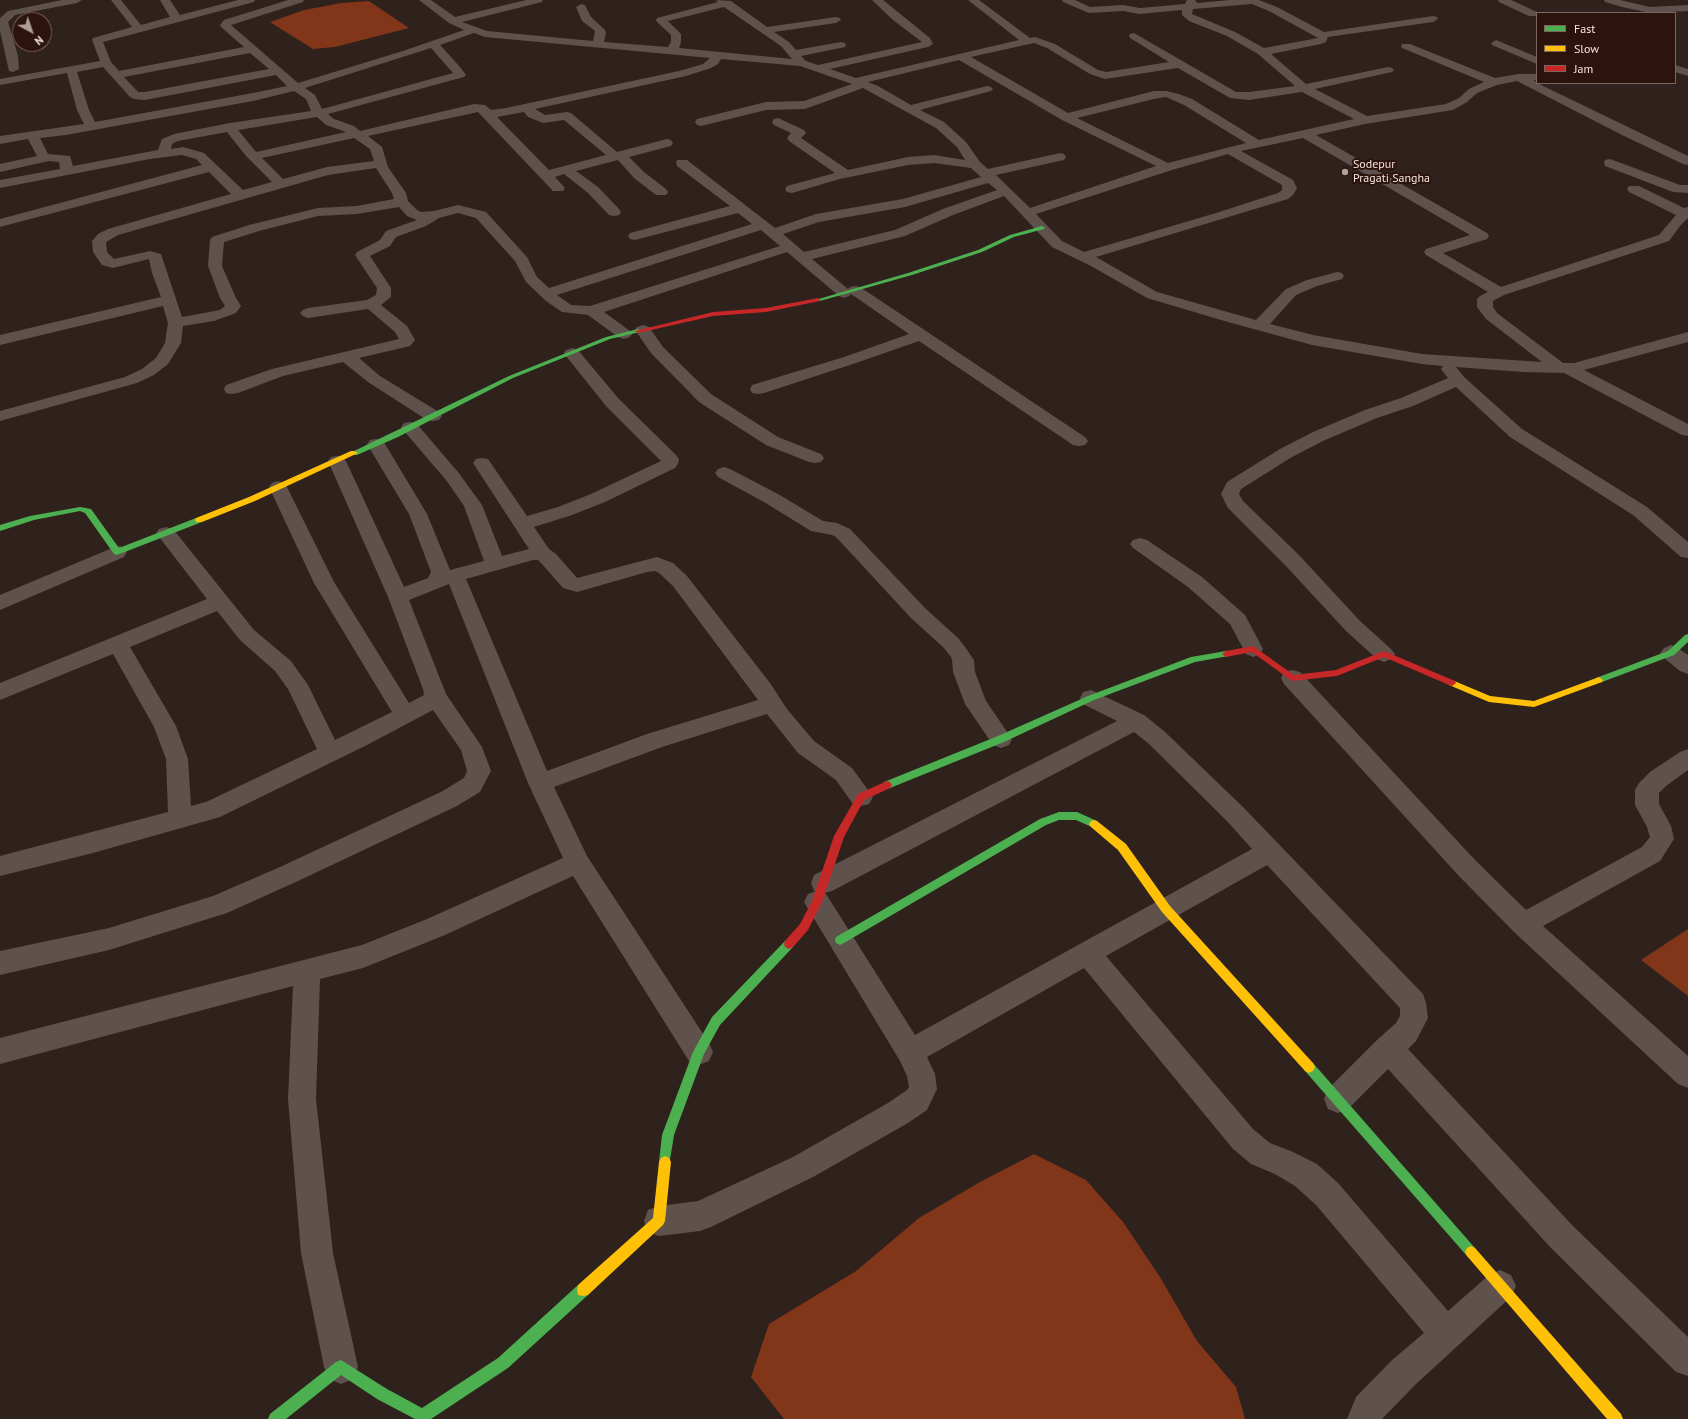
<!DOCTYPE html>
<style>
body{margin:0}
#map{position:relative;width:1688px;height:1419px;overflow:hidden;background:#2f211c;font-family:"PT Sans",sans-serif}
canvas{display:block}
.legend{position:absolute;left:1536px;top:12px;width:140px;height:72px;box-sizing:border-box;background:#2c130b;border:1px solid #7c665f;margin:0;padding:5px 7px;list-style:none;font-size:12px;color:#f5e3dd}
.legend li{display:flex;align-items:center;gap:8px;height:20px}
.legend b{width:20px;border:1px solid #7c665f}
.north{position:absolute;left:12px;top:12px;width:40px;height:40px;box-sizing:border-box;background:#2c130b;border:1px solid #7c665f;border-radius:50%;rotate:140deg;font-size:11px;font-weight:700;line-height:16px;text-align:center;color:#f5e3dd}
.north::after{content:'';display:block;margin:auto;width:14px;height:18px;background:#b09f99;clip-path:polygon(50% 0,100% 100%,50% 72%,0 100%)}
</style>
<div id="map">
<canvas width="1688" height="1419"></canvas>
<ul class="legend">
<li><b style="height:5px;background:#4caf50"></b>Fast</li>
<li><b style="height:5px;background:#ffc107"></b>Slow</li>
<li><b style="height:5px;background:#c62828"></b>Jam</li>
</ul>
<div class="north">N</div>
</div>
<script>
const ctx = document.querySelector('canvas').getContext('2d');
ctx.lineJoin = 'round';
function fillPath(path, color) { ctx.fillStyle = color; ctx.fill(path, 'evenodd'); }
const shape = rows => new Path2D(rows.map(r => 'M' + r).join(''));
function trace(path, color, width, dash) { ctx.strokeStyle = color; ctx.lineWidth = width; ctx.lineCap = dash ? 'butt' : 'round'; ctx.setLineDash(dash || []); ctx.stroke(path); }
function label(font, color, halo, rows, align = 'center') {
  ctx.font = font + ' "PT Sans",sans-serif'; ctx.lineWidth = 4; ctx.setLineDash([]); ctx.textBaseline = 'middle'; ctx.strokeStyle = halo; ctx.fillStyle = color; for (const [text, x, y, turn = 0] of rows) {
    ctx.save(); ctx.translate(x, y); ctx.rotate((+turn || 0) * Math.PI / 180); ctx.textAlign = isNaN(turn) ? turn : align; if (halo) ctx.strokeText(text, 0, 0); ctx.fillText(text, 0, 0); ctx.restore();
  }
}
const water = shape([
 [369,1,409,28,335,47,313,49,270,22,304,10,341,3],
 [1688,929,1688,996,1641,960],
 [1034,1154,1086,1180,1123,1222,1160,1277,1197,1341,1236,1387,1245,1419,784,1419,751,1377,769,1324,856,1271,919,1218,980,1182]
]);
const street = shape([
 [62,0,82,0,77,3,15,15,8,22,18,56,19,69,13,72,9,71,0,31,0,18,8,11,62,0],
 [111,0,121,0,141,25,170,17,160,0,170,0,180,15,238,0,255,0,254,2,103,42,111,62,119,71,244,47,221,27,220,25,224,20,288,0,304,0,303,2,231,25,298,83,403,51,464,30,449,23,419,0,431,0,455,17,526,0,543,0,542,2,462,22,487,31,593,41,595,31,582,21,576,7,581,4,585,5,591,17,605,30,606,33,604,42,668,47,671,42,671,35,657,22,656,20,657,18,718,2,716,0,731,1,767,27,836,17,840,18,841,20,836,23,774,32,789,42,796,50,841,42,845,43,846,45,845,47,801,56,806,61,818,65,922,42,893,20,872,0,883,0,930,38,933,44,928,47,830,69,856,78,1019,40,968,0,979,0,1030,38,1035,37,1055,44,1098,70,1106,72,1169,62,1130,38,1129,36,1130,34,1134,33,1236,92,1249,92,1295,86,1258,54,1227,36,1189,21,1182,15,1182,10,1140,14,1123,11,1089,13,1063,2,1062,0,1075,0,1090,7,1123,5,1140,8,1185,4,1187,0,1195,0,1197,3,1230,0,1259,0,1277,7,1324,32,1433,16,1437,17,1438,19,1433,22,1328,37,1326,42,1321,44,1271,54,1306,84,1388,67,1392,68,1394,70,1392,72,1315,89,1367,116,1446,104,1459,98,1469,89,1484,82,1402,48,1401,46,1402,44,1410,44,1495,78,1518,74,1537,74,1537,80,1534,80,1537,83,1688,156,1688,165,1683,164,1622,135,1517,81,1497,85,1477,93,1467,102,1453,110,1365,124,1316,135,1487,233,1489,236,1487,239,1443,253,1501,287,1659,235,1676,215,1629,192,1627,189,1629,186,1639,186,1684,208,1688,207,1688,218,1680,226,1669,241,1504,295,1493,301,1493,307,1497,313,1563,363,1574,363,1688,332,1688,342,1584,370,1688,424,1688,436,1682,435,1564,373,1523,372,1456,367,1464,377,1522,429,1647,507,1688,542,1688,558,1681,557,1633,515,1510,437,1456,387,1413,406,1377,418,1325,440,1292,457,1241,489,1239,494,1243,501,1299,555,1360,621,1391,649,1395,654,1391,659,1384,662,1377,659,1346,631,1285,565,1228,508,1221,494,1227,482,1280,449,1313,432,1365,410,1401,398,1448,378,1441,369,1443,366,1422,364,1312,345,1228,322,1147,298,1091,266,1052,247,1004,196,953,215,905,236,812,259,848,289,850,287,855,286,860,287,1085,437,1088,441,1085,445,1079,446,1073,445,919,341,856,363,764,393,758,394,752,393,750,389,752,385,844,357,909,334,851,294,849,296,844,298,839,296,787,252,604,312,630,331,632,334,630,337,624,339,618,337,588,315,562,312,546,301,526,282,515,261,476,218,458,213,439,218,426,226,396,237,390,246,370,256,391,288,391,297,381,305,407,326,415,340,410,346,359,358,380,376,439,412,442,416,439,420,433,421,427,420,368,382,343,362,283,376,238,393,232,394,226,393,224,389,226,385,272,369,399,339,395,332,368,309,308,318,303,316,300,313,303,310,308,308,367,300,376,295,377,288,355,255,357,252,380,240,386,231,417,220,407,216,399,207,357,214,318,216,259,231,224,242,222,266,236,298,241,306,236,313,214,321,183,326,181,343,168,364,154,375,137,383,0,421,0,411,125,377,142,369,156,358,165,343,168,323,163,306,0,345,0,335,161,297,152,273,149,259,113,268,102,265,93,252,92,241,98,234,108,229,231,194,209,172,0,227,0,219,202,165,196,159,182,155,150,159,0,188,0,180,60,169,59,162,49,161,0,172,0,164,37,156,28,139,0,144,0,136,84,124,77,110,67,73,0,85,0,79,100,61,92,40,93,38,132,27,111,0],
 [1252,4,1269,11,1318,38,1264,48,1235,32,1192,14,1193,9,1252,4],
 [724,7,781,46,792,59,679,48,681,42,681,34,668,21,724,7],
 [474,33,485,37,710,58,703,64,679,71,506,108,491,110,485,105,474,104,360,131,354,126,334,119,328,114,464,77,466,75,460,67,440,45,474,33],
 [1034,43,1047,48,1090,74,1105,79,1178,68,1230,98,1249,100,1302,92,1354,119,1259,140,1192,99,1179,94,1166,91,1154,91,1068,113,971,57,1034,43],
 [431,48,453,73,322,109,315,95,305,88,431,48],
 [250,53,269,69,145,92,138,92,124,77,250,53],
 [721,59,800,66,852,84,804,101,766,102,697,119,695,122,697,125,701,126,766,110,805,109,863,88,936,128,957,147,965,160,934,155,908,157,848,170,801,138,806,133,804,130,778,118,774,119,772,122,774,125,791,133,787,138,789,141,835,173,787,186,785,189,787,192,792,193,840,179,908,165,934,163,971,168,981,177,903,199,816,214,775,228,687,160,677,160,676,163,677,166,730,206,630,233,628,236,630,239,635,240,738,213,752,224,549,288,537,277,527,257,486,212,458,205,434,211,421,212,417,210,408,201,406,193,388,167,382,147,368,136,478,112,553,191,563,191,565,188,555,177,564,174,588,193,609,215,614,216,619,215,621,212,619,209,598,187,576,171,618,160,634,178,656,195,666,195,668,192,666,189,644,172,629,157,671,146,673,143,671,140,667,139,617,152,571,113,567,112,545,115,535,109,686,76,711,68,718,64,721,59],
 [959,60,1062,120,1156,166,1030,208,996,175,1064,160,1066,157,1064,154,1060,153,988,169,980,162,966,142,944,122,920,110,991,91,993,89,991,87,987,86,911,105,878,86,868,82,959,60],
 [103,67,130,97,134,99,145,100,276,75,287,86,253,93,95,122,89,110,77,72,103,67],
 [294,91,306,99,311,111,230,123,174,134,162,139,158,150,73,166,70,156,48,154,40,138,66,135,253,101,294,91],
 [1166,97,1184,105,1246,143,1168,163,1077,118,1154,99,1166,97],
 [524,112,528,117,543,123,564,120,606,155,549,170,497,117,524,112],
 [317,117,326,125,346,132,256,152,238,130,317,117],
 [227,132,246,156,272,182,243,190,204,153,183,147,171,149,172,144,178,141,227,132],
 [354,138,370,149,374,161,327,167,283,179,262,158,354,138],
 [1303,138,1470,235,1426,249,1424,252,1426,255,1488,292,1480,296,1477,299,1477,307,1486,319,1542,362,1422,354,1313,335,1270,324,1296,295,1317,286,1342,279,1344,276,1342,273,1337,272,1307,280,1286,289,1256,320,1157,292,1096,257,1288,199,1293,195,1297,188,1293,180,1241,151,1303,138],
 [1228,154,1282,185,1282,190,1278,193,1216,213,1084,252,1062,241,1036,214,1172,170,1228,154],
 [376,168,392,193,394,199,357,206,318,208,249,225,212,237,210,240,208,266,220,298,225,306,220,310,182,317,161,254,150,251,114,259,107,252,106,242,118,235,328,175,376,168],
 [988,183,997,190,943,209,895,230,804,252,783,234,819,222,905,207,988,183],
 [761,230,780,246,590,306,571,305,557,295,761,230],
 [1498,0,1511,0,1537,12,1537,16,1529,16,1499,2,1498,0],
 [1604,0,1620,0,1650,7,1688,5,1688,11,1650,13,1622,7,1605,2,1604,0],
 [1496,40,1537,57,1537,64,1492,45,1491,43,1496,40],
 [1675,65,1688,69,1688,76,1675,72,1675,65],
 [1610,159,1680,185,1688,185,1688,193,1673,192,1605,166,1604,163,1605,160,1610,159],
 [643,325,649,327,663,347,711,394,778,437,821,454,824,458,821,462,815,463,809,462,766,445,699,402,651,353,635,330,637,327,643,325],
 [572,348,578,350,618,398,676,455,679,459,678,464,675,468,605,502,572,515,534,527,549,549,556,554,577,578,657,557,673,563,687,576,770,683,787,709,814,741,852,768,873,797,869,804,861,806,853,804,836,780,798,753,767,714,662,747,554,787,587,856,709,1043,713,1052,709,1061,699,1065,689,1061,573,876,445,935,363,968,320,979,316,1099,333,1253,358,1367,353,1379,341,1384,329,1379,324,1367,301,1253,288,1099,293,986,0,1064,0,1038,362,945,427,919,563,858,528,783,449,584,409,600,446,694,482,747,491,771,480,792,457,806,298,881,227,913,109,950,0,975,0,951,109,928,213,896,280,867,441,792,464,778,467,771,461,750,433,710,367,745,220,817,93,853,0,876,0,856,168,812,166,759,154,727,113,654,0,700,0,683,207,599,156,533,159,529,166,527,173,529,254,630,291,661,308,685,335,740,392,712,314,583,269,487,272,483,278,481,284,483,287,487,334,582,409,703,424,695,423,689,388,597,328,461,331,457,337,456,343,457,346,461,404,587,428,578,431,572,409,514,367,444,370,440,376,439,382,440,385,444,427,514,450,570,484,561,464,506,446,480,404,431,401,427,404,423,410,422,416,423,458,472,482,505,502,556,529,549,473,463,476,459,482,458,488,459,527,516,558,507,591,494,661,461,606,406,566,356,564,353,566,350,572,348],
 [533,560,538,560,542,564,563,588,577,592,647,572,655,571,659,573,673,586,758,700,647,734,547,771,466,579,533,560],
 [217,611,240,640,275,671,288,689,317,749,206,802,191,806,188,759,176,726,130,647,217,611],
 [724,467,730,469,778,494,823,521,837,523,850,529,925,608,958,638,965,647,974,660,975,672,986,701,1012,739,1009,745,1001,748,993,745,965,704,953,672,952,660,951,657,944,648,911,618,836,537,832,535,811,531,764,502,718,477,715,473,718,469,724,467],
 [1140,538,1147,540,1202,577,1245,615,1263,649,1260,654,1253,657,1246,654,1230,624,1188,587,1133,548,1130,544,1133,540,1140,538],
 [117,546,124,547,127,552,124,557,0,610,0,595,117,546],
 [1671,645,1678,648,1688,655,1688,674,1680,671,1664,658,1660,653,1664,648,1671,645],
 [1292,670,1300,672,1476,861,1526,910,1642,847,1650,837,1647,827,1635,805,1635,790,1639,783,1650,772,1680,752,1688,749,1688,770,1666,786,1659,793,1659,804,1671,826,1674,839,1660,861,1543,926,1688,1056,1688,1088,1678,1084,1514,932,1458,875,1284,684,1281,678,1284,672,1292,670],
 [1091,690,1144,715,1164,731,1243,807,1423,994,1426,1003,1428,1018,1416,1041,1408,1049,1573,1226,1688,1337,1688,1376,1676,1372,1551,1248,1388,1069,1348,1109,1338,1113,1328,1109,1324,1099,1328,1089,1378,1039,1396,1023,1400,1016,1400,1008,1267,865,1106,956,1253,1129,1270,1143,1293,1152,1317,1164,1338,1183,1448,1311,1489,1275,1500,1270,1511,1275,1516,1286,1511,1297,1416,1384,1382,1419,1347,1419,1356,1397,1392,1360,1424,1333,1316,1205,1295,1186,1275,1174,1251,1164,1233,1149,1084,968,927,1057,935,1074,937,1089,927,1110,908,1123,813,1177,711,1227,700,1231,659,1236,648,1232,644,1221,648,1210,659,1206,698,1201,793,1157,888,1103,907,1090,909,1087,907,1076,900,1061,804,902,808,894,816,891,814,891,811,883,814,875,1117,721,1083,704,1080,698,1083,692,1091,690],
 [1134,732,1148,743,1227,821,1252,849,915,1035,826,894,824,893,832,891,1134,732]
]);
const fast = shape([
 [1042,226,1045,228,1044,229,1014,237,982,252,912,275,820,301,815,300,908,273,978,250,1010,235,1042,226],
 [638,329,641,331,640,332,610,339,513,378,398,437,357,455,354,455,350,453,509,376,606,337,638,329],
 [80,507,91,509,119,548,196,518,202,518,203,520,202,522,117,555,114,554,85,513,80,511,34,520,0,531,0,525,30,516,80,507],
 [1688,634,1688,642,1674,655,1602,682,1599,683,1595,680,1596,678,1668,651,1685,635,1688,634],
 [1226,651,1229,652,1230,654,1229,656,1195,662,1094,700,1004,742,890,788,887,789,884,788,882,785,884,782,998,736,1088,696,1191,657,1226,651],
 [1059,812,1077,812,1097,821,1099,824,1097,827,1094,828,1076,820,1059,820,1046,825,844,943,840,945,836,943,835,940,836,937,1040,819,1059,812],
 [789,939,793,941,794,944,793,947,720,1025,704,1054,674,1135,669,1166,665,1168,661,1166,659,1162,662,1135,693,1052,712,1017,785,941,789,939],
 [1309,1061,1313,1063,1475,1248,1477,1252,1475,1256,1471,1258,1467,1256,1305,1071,1303,1067,1305,1063,1309,1061],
 [583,1284,588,1285,589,1290,588,1295,508,1368,431,1419,415,1419,377,1399,341,1375,286,1419,268,1419,270,1414,336,1362,341,1360,387,1389,422,1408,498,1358,578,1285,583,1284]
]);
const slow = shape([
 [351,451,354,451,358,453,255,501,202,522,196,522,195,520,196,518,249,497,351,451],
 [1599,677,1603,680,1602,682,1534,707,1489,702,1449,685,1448,683,1452,680,1490,696,1534,701,1599,677],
 [1094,820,1097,821,1126,844,1170,906,1313,1063,1315,1067,1313,1071,1309,1073,1305,1071,1162,912,1118,850,1091,827,1089,824,1091,821,1094,820],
 [665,1156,669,1158,671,1162,665,1221,663,1225,588,1295,583,1296,578,1295,577,1290,578,1285,653,1218,659,1162,661,1158,665,1156],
 [1471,1246,1475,1248,1621,1414,1623,1419,1607,1419,1467,1256,1465,1252,1467,1248,1471,1246]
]);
const jam = shape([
 [818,298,820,299,820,301,766,312,713,316,638,333,635,331,713,312,766,308,818,298],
 [1253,646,1294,675,1336,670,1384,651,1455,681,1456,683,1452,686,1449,685,1384,657,1337,676,1292,681,1252,652,1226,657,1222,654,1226,651,1253,646],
 [887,781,890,782,892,785,890,788,864,800,844,837,822,902,808,930,793,947,789,949,785,947,784,944,785,941,800,924,812,901,834,836,858,794,887,781]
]);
const markers = [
 [1345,172,4,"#b09f99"]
];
const farPoinames = [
 ["Sodepur",1353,165],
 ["Pragati Sangha",1353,179]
];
fillPath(water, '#813519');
fillPath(street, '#5f524d');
fillPath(fast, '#4caf50');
fillPath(slow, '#ffc107');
fillPath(jam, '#c62828');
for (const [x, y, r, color] of markers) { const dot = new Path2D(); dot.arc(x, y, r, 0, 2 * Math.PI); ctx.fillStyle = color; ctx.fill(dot); trace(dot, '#2c130b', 1.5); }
label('12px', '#f5e3dd', '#2c130b', farPoinames, 'left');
</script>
